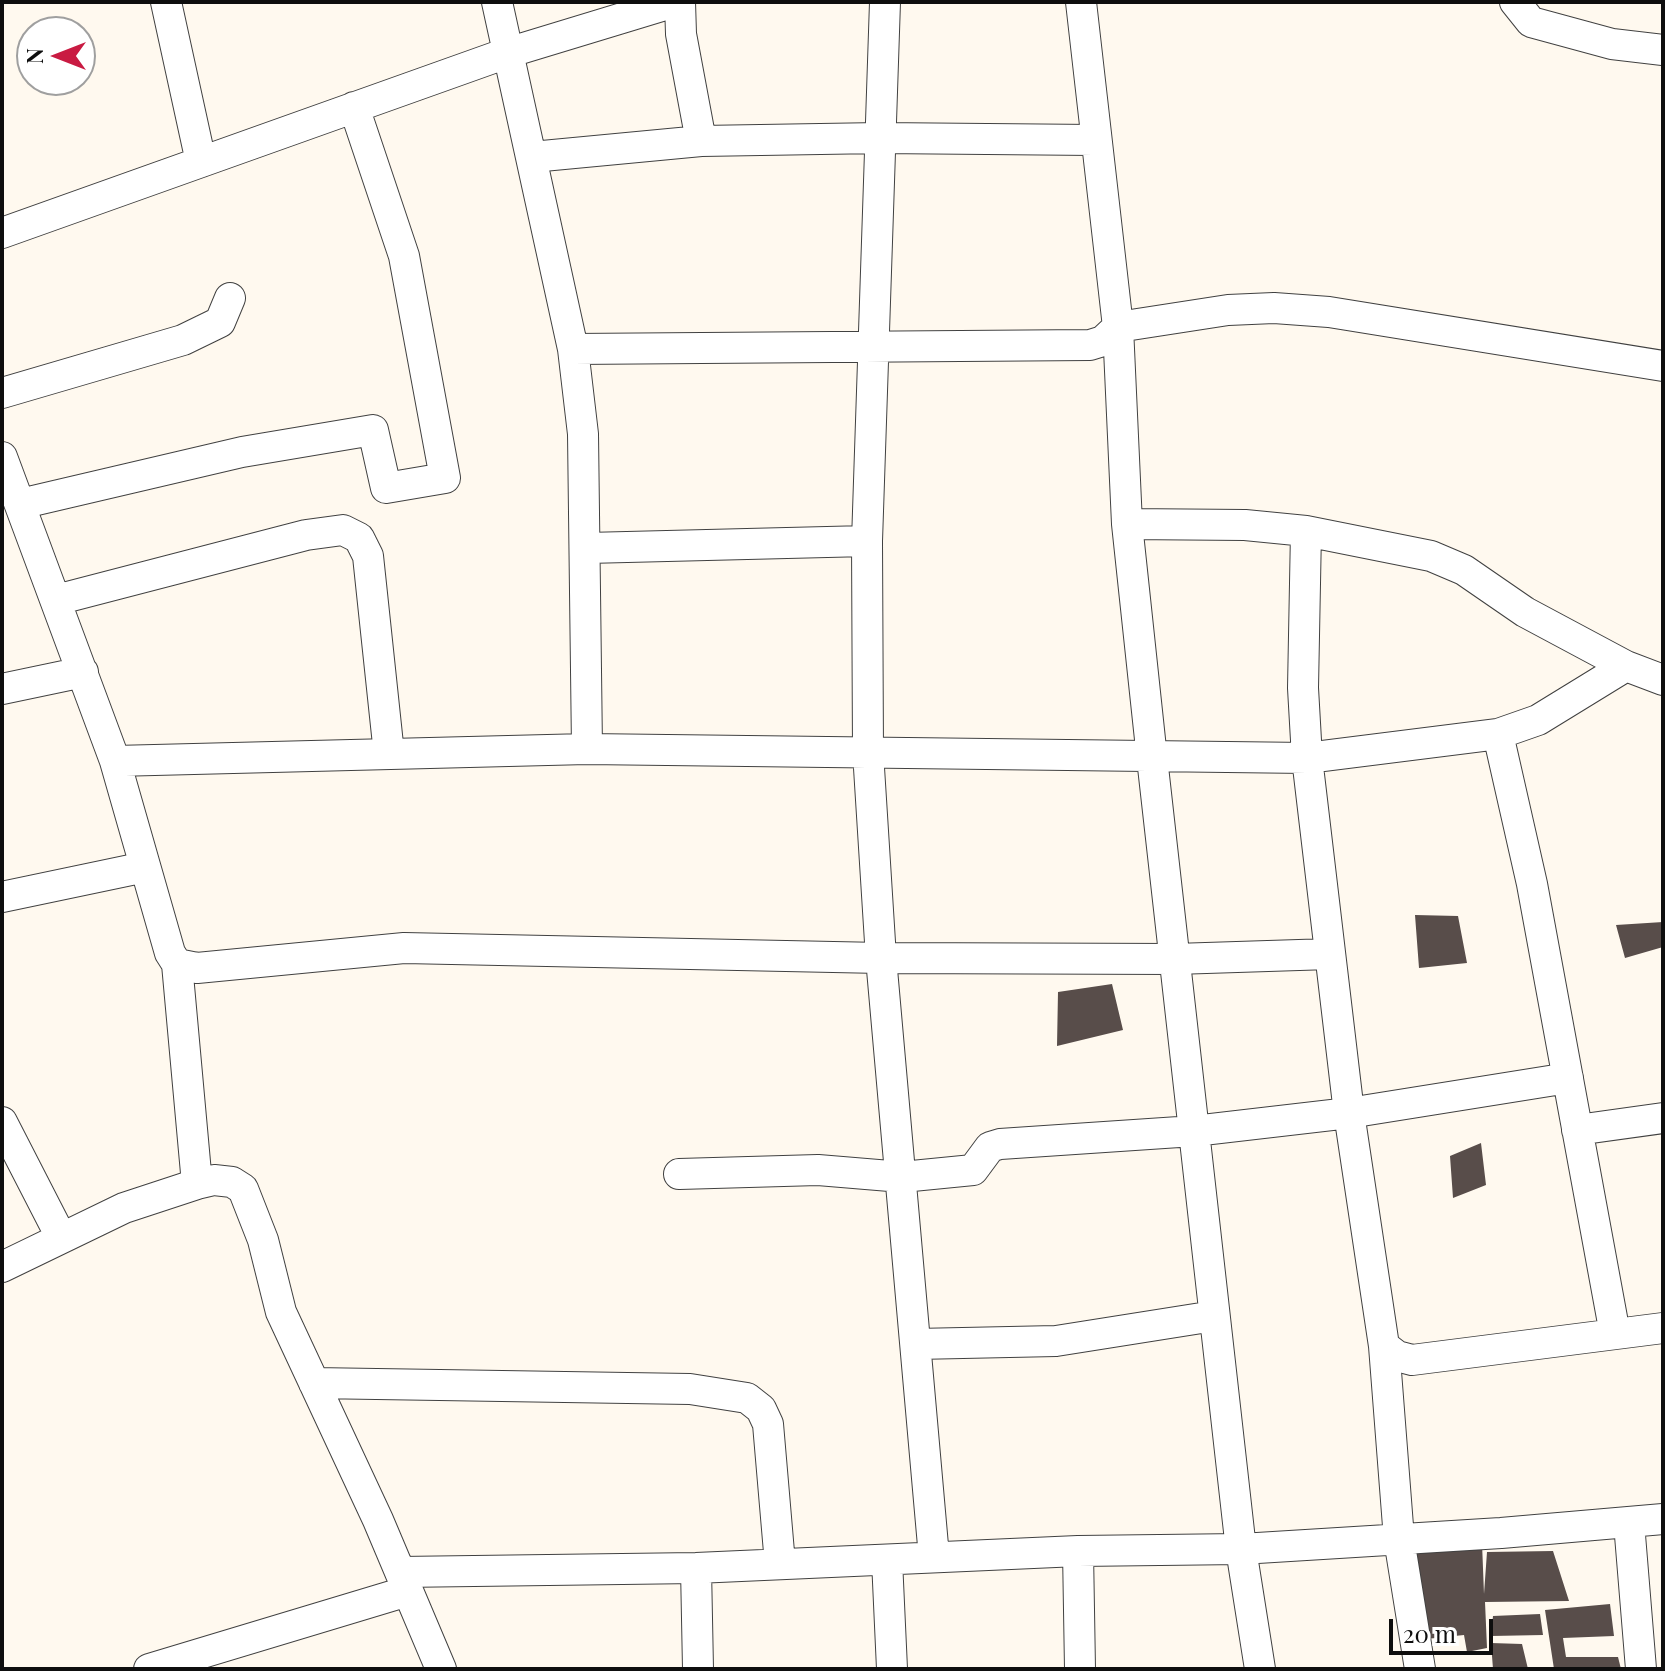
<!DOCTYPE html>
<style>
body{margin:0}
#map{position:relative;width:1665px;height:1671px;overflow:hidden;background:#fff9ef;font-family:"Playfair Display",serif}
canvas{display:block}
.frame{position:absolute;inset:0;border:4px solid #0e0e0e;pointer-events:none}
.north{position:absolute;left:16px;top:16px;width:80px;height:80px;box-sizing:border-box;background:#fff;border:2px solid #9f9f9f;border-radius:50%;rotate:270deg;font-size:22px;font-weight:700;line-height:32px;text-align:center;color:#0e0e0e}
.north::after{content:'';display:block;margin:auto;width:28px;height:36px;background:#c91b42;clip-path:polygon(50% 0,100% 100%,50% 72%,0 100%)}
.scale{position:absolute;left:1389px;top:1619px;width:104px;height:36px;box-sizing:border-box;border:4px solid #0e0e0e;border-top:0;padding-left:10px;font-size:24px;line-height:28px;white-space:nowrap;color:#0e0e0e;-webkit-text-stroke:6px #fff;paint-order:stroke}
</style>
<div id="map">
<canvas width="1665" height="1671"></canvas>
<div class="frame"></div>
<div class="north">N</div>
<div class="scale">20 m</div>
</div>
<script>
const ctx = document.querySelector('canvas').getContext('2d');
ctx.lineJoin = 'round';
function fillPath(path, color) { ctx.fillStyle = color; ctx.fill(path, 'evenodd'); }
const shape = rows => new Path2D(rows.map(r => 'M' + r).join(''));
function trace(path, color, width, dash) { ctx.strokeStyle = color; ctx.lineWidth = width; ctx.lineCap = dash ? 'butt' : 'round'; ctx.setLineDash(dash || []); ctx.stroke(path); }
const building = shape([
 [1415,915,1458,916,1467,963,1419,968],
 [1663,922,1663,947,1625,958,1616,925],
 [1112,984,1123,1030,1057,1046,1058,992],
 [1481,1143,1486,1185,1453,1198,1450,1156],
 [1482,1543,1484,1594,1487,1552,1553,1551,1569,1601,1485,1602,1487,1648,1467,1652,1464,1635,1426,1639,1411,1544],
 [1610,1604,1614,1636,1563,1638,1566,1657,1618,1657,1621,1669,1554,1669,1545,1610],
 [1540,1614,1543,1635,1491,1636,1493,1616],
 [1491,1643,1522,1644,1528,1669,1493,1669]
]);
const street = shape([
 [166,2,201,162],
 [497,2,573,349,583,434,587,749],
 [680,2,681,34,701,141],
 [885,2,867,541,868,752,881,958,934,1557],
 [1081,2,1118,327,1127,524,1152,758,1241,1549,1260,1669],
 [1515,2,1531,22,1612,44,1663,50],
 [532,157,701,141,880,138,1094,140],
 [2,233,507,53,675,2],
 [573,349,1090,345,1103,341,1118,327,1228,310,1274,308,1329,312,1663,366],
 [2,393,183,340,220,322,230,298],
 [2,457,115,761,170,953,177,964,197,968,404,948,881,958,1175,959,1330,954],
 [20,504,242,452,373,430,386,488,445,478,404,256,354,107],
 [1127,524,1245,525,1306,531,1431,556,1464,570,1525,612,1626,666,1663,680],
 [1306,531,1303,688,1307,758,1349,1113,1384,1346,1397,1356,1412,1360,1663,1328],
 [587,548,867,541],
 [56,600,306,535,343,530,359,538,368,556,389,754],
 [2,689,83,672],
 [1498,734,1532,884,1615,1334],
 [115,761,587,749,1307,758,1498,734,1538,720,1626,666],
 [2,897,145,867],
 [177,964,197,1184],
 [2,1122,61,1237],
 [1577,1130,1663,1118],
 [679,1174,818,1170,902,1177,973,1170,990,1147,1000,1144,1194,1131,1349,1113,1568,1078],
 [2,1267,124,1208,197,1184,214,1180,232,1182,243,1189,263,1240,281,1312,378,1520,441,1669],
 [916,1344,1056,1341,1214,1316],
 [1384,1346,1399,1539,1420,1669],
 [314,1383,690,1389,747,1398,761,1409,768,1424,780,1564],
 [1629,1523,1641,1669],
 [1078,1551,1080,1669],
 [887,1560,892,1669],
 [696,1568,698,1669],
 [400,1572,696,1568,1078,1551,1241,1549,1501,1533,1663,1519],
 [149,1669,408,1591]
]);
fillPath(building, '#584d4a');
trace(street, '#414141', 32);
trace(street, '#fff', 30);
</script>
